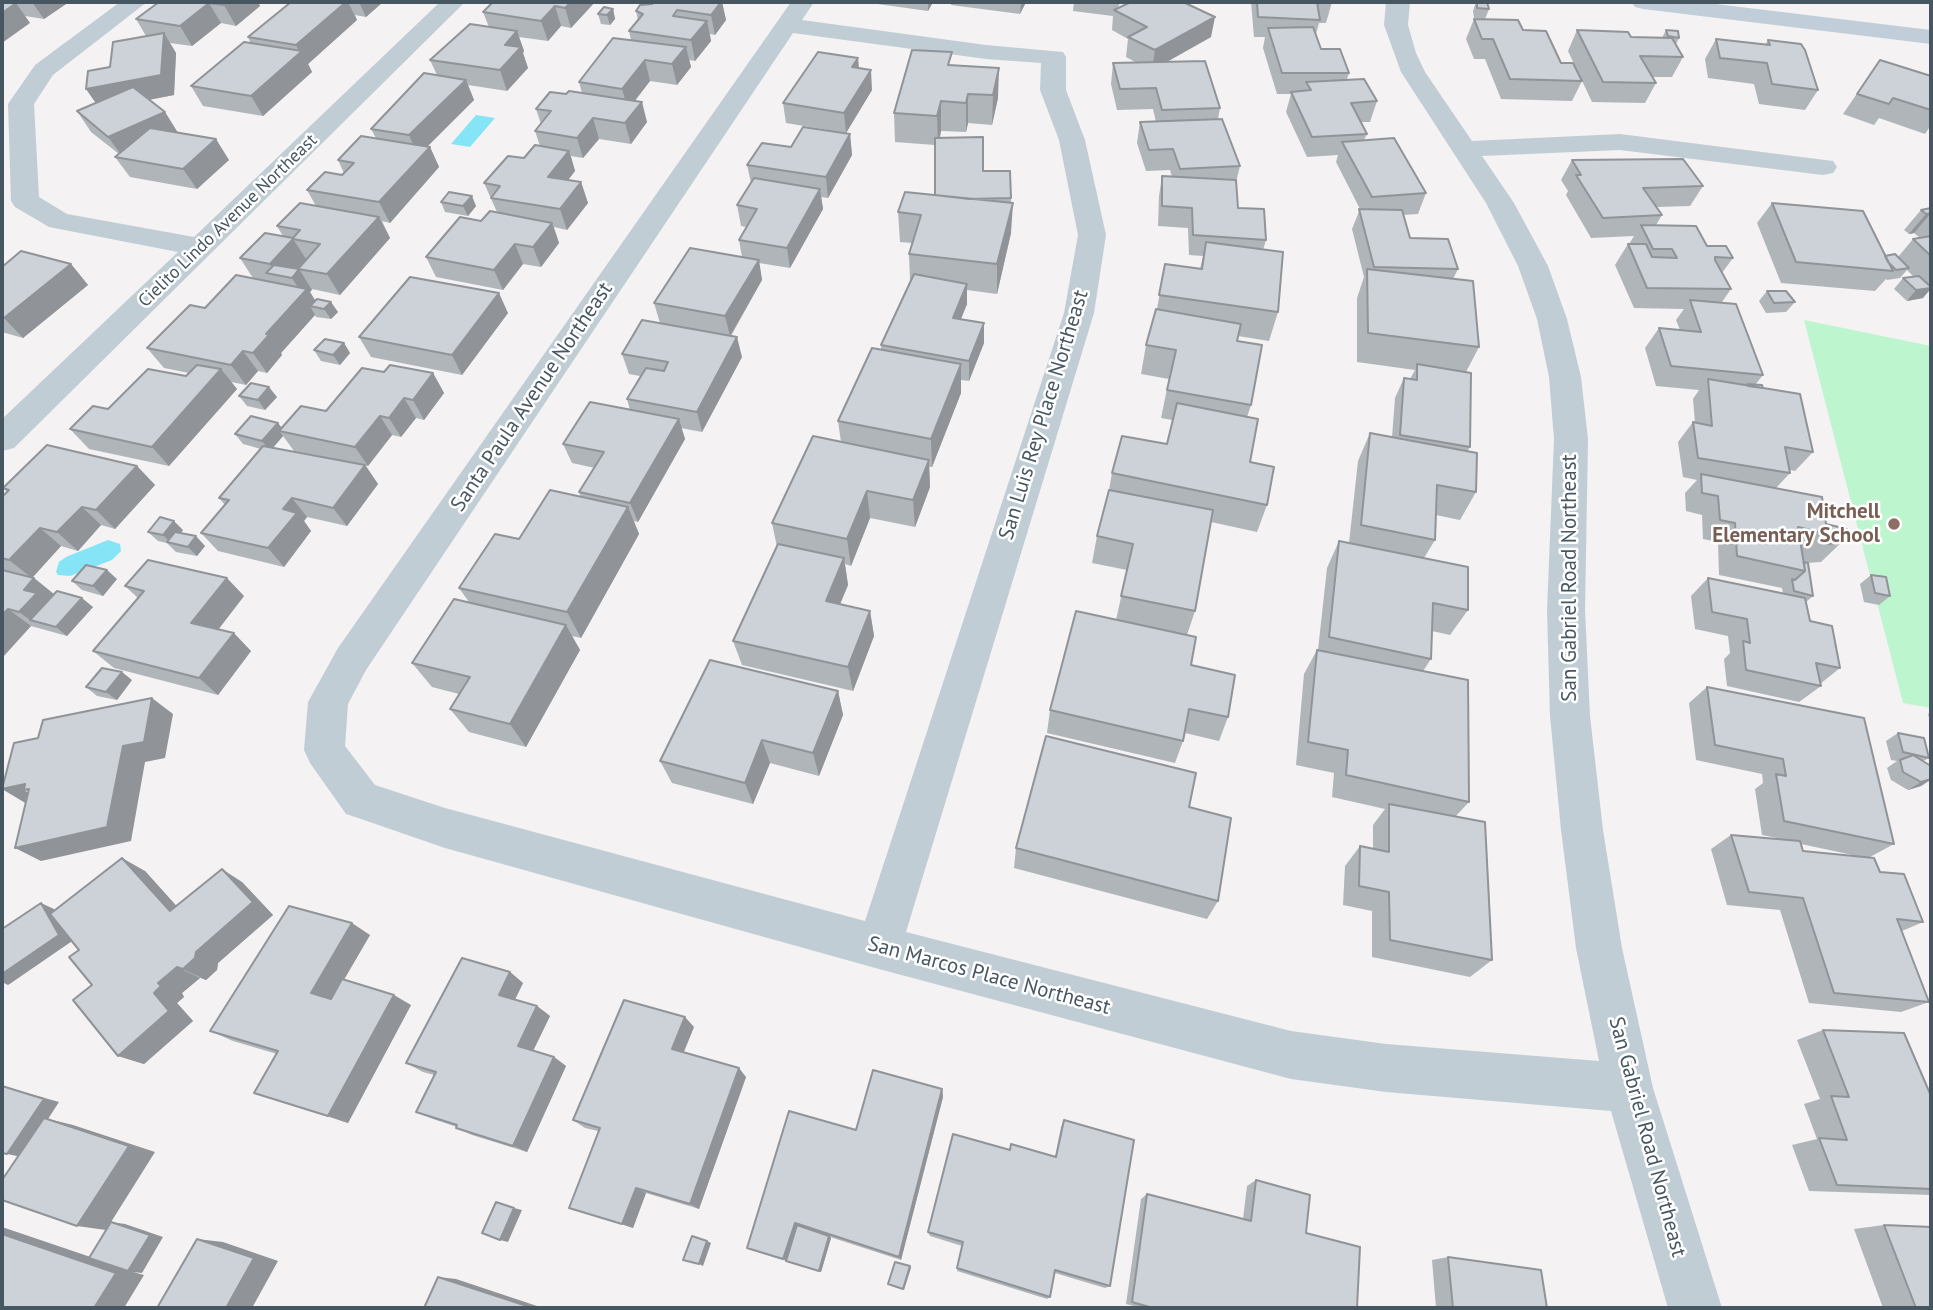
<!DOCTYPE html>
<style>
body{margin:0}
#map{position:relative;width:1933px;height:1310px;overflow:hidden;background:#f4f2f2;font-family:"PT Sans",sans-serif}
canvas{display:block}
.frame{position:absolute;inset:0;border:4px solid #475762;pointer-events:none}
</style>
<div id="map">
<canvas width="1933" height="1310"></canvas>
<div class="frame"></div>
</div>
<script>
const ctx = document.querySelector('canvas').getContext('2d');
ctx.lineJoin = 'round';
function fillPath(path, color) { ctx.fillStyle = color; ctx.fill(path, 'evenodd'); }
const shape = rows => new Path2D(rows.map(r => 'M' + r).join(''));
function trace(path, color, width, dash) { ctx.strokeStyle = color; ctx.lineWidth = width; ctx.lineCap = dash ? 'butt' : 'round'; ctx.setLineDash(dash || []); ctx.stroke(path); }
function label(font, color, halo, rows, align = 'center') {
  ctx.font = font + ' "PT Sans",sans-serif'; ctx.lineWidth = 5; ctx.setLineDash([]); ctx.textBaseline = 'middle'; ctx.strokeStyle = halo; ctx.fillStyle = color; for (const [text, x, y, turn = 0] of rows) {
    ctx.save(); ctx.translate(x, y); ctx.rotate((+turn || 0) * Math.PI / 180); ctx.textAlign = isNaN(turn) ? turn : align; if (halo) ctx.strokeText(text, 0, 0); ctx.fillText(text, 0, 0); ctx.restore();
  }
}
const green = shape([
 [1804,320,1931,346,1931,708,1903,703]
]);
const water = shape([
 [476,115,495,118,470,147,451,144],
 [108,540,120,544,121,551,112,560,70,576,58,575,56,572,59,562,66,557]
]);
const street = shape([
 [120,2,147,2,53,75,34,104,39,197,67,214,194,237,440,2,465,2,14,448,2,451,2,419,178,252,49,227,15,207,11,201,8,104,35,65,120,2],
 [791,2,814,2,802,20,986,45,1063,52,1066,57,1066,90,1085,140,1106,235,1094,313,906,932,1291,1031,1386,1044,1599,1061,1576,948,1561,830,1550,716,1547,610,1554,439,1549,377,1537,319,1518,266,1486,203,1401,72,1384,25,1386,2,1410,2,1408,25,1416,53,1425,72,1472,141,1620,134,1833,161,1837,167,1833,173,1823,175,1620,150,1482,156,1514,203,1548,266,1567,319,1581,377,1588,439,1585,610,1590,716,1603,830,1622,948,1653,1088,1722,1308,1668,1308,1611,1111,1386,1092,1291,1079,879,969,445,848,361,819,346,814,310,763,304,750,308,702,338,648,791,2],
 [793,33,986,59,1041,63,1040,90,1059,140,1078,235,1064,313,865,921,445,808,375,785,345,746,348,704,366,670,793,33]
]);
const secondary = shape([
 [1631,2,1699,2,1931,30,1931,44,1643,9,1635,7,1631,2]
]);
const wall = shape([
 [2,2,69,2,44,19,25,16,30,23],
 [159,2,258,2,260,6,236,26,221,23,192,46,170,43,176,53,174,95,149,100,165,112,178,133,229,160,197,189,130,177,115,157,119,154,91,132,77,111,96,103,86,89,146,36,136,19],
 [291,2,383,2,366,17,355,15,357,20,308,64,312,72,263,116,203,106,191,86,251,44,248,37],
 [595,2,571,28,561,26,548,41,519,37,524,51,523,53,528,68,507,91,468,85,474,100,427,146,430,147,439,167,390,223,382,221,390,238,340,295,312,289,310,292,315,301,338,312,331,319,316,317,315,315,281,353,282,355,267,373,258,371,246,385,231,382,237,389,169,466,89,449,70,429,108,409,186,376,189,373,164,368,147,348,205,308,253,278,240,258,283,236,277,226,316,206,307,190,342,175,344,173,338,160,376,138,371,129,437,75,430,60,489,27,483,12],
 [722,2,726,20,715,35,710,34,711,41,695,61,689,60,691,67,677,85,650,81,635,101,647,122,631,144,599,139,583,158,571,156,575,171,568,180,581,182,588,203,567,230,554,227,559,243,541,267,523,264,503,290,436,277,426,257,497,212,484,183,524,158,540,146,535,131,541,124,536,109,566,94,582,93,579,82,631,40,629,31,638,20,636,11],
 [863,2,933,2,928,11],
 [951,2,1026,2,1020,14,951,5],
 [1074,2,1120,2,1118,8,1211,37,1167,62,1220,108,1218,119,1240,166,1236,182,1238,208,1266,240,1263,250,1278,312,1269,341,1238,336,1237,341,1251,405,1247,417,1250,462,1267,505,1257,532,1211,522,1195,611,1187,635,1191,665,1228,717,1219,741,1185,733,1183,741,1175,763,1047,733,1050,710,1116,620,1127,570,1092,563,1097,536,1109,490,1112,473,1167,444,1172,420,1161,418,1169,379,1141,374,1146,345,1157,309,1165,264,1200,269,1203,256,1189,255,1188,228,1158,226,1159,196,1162,176,1172,177,1170,170,1146,171,1137,143,1140,122,1156,122,1153,109,1117,110,1111,84,1113,63,1137,63,1126,57,1128,39,1112,30,1113,16,1073,11],
 [1251,2,1332,2,1326,23,1319,23,1316,34,1321,49,1349,73,1347,79,1377,101,1370,122,1361,122,1367,134,1364,140,1426,193,1418,214,1403,215,1410,238,1458,269,1453,279,1479,347,1466,372,1470,447,1467,452,1476,492,1460,520,1436,515,1435,540,1424,558,1468,610,1450,635,1432,631,1431,659,1423,671,1469,802,1455,817,1492,960,1470,977,1372,957,1372,911,1343,905,1345,866,1360,846,1373,849,1373,825,1385,809,1332,797,1334,773,1296,765,1304,674,1317,650,1318,650,1327,568,1339,541,1349,543,1358,461,1370,433,1392,437,1395,398,1404,378,1410,379,1415,370,1357,362,1357,298,1364,277,1352,229,1360,209,1336,162,1338,155,1307,157,1286,112,1291,94,1277,94,1263,48,1265,37,1254,37],
 [1476,2,1489,9,1485,19,1523,30,1582,81,1572,101,1501,99,1485,59,1474,59,1466,39,1474,19,1485,19,1474,18,1473,11],
 [613,9,615,19,610,25,601,24,598,14],
 [1577,30,1631,37,1662,38,1666,30,1679,38,1676,44,1683,57,1672,77,1652,77,1656,83,1645,103,1592,102,1568,51],
 [1716,39,1765,45,1768,40,1818,90,1805,110,1759,104,1754,84,1708,78,1705,59],
 [1880,60,1931,76,1931,125,1925,134,1879,118,1874,125,1843,114],
 [952,65,998,98,992,125,968,123,966,132,941,131,940,138,983,171,1011,198,1011,233,997,294,967,290,967,304,961,319,984,323,984,343,969,381,961,380,961,393,932,467,929,467,930,487,915,527,870,518,851,566,845,564,848,585,840,604,870,611,874,636,853,691,742,665,733,641,777,547,772,523,841,442,838,421,881,349,881,345,910,281,909,254,912,243,900,242,898,212,935,195,935,145,895,142,894,113],
 [859,68,872,90,846,133,786,123,783,103],
 [850,134,852,155,828,198,821,197,823,209,790,268,759,263,762,280,731,336,742,357,702,432,681,428,685,439,638,522,634,521,639,534,581,638,572,636,580,650,526,747,469,732,450,709,459,694,432,687,412,663,469,602,459,588,519,539,581,497,579,492,595,468,572,463,563,444,630,410,627,399,640,376,629,374,622,354,660,323,654,303,742,257,739,240,747,227,741,226,737,205,751,183,747,165,791,147],
 [1572,160,1703,186,1690,206,1657,207,1662,215,1656,225,1707,246,1733,258,1722,273,1731,289,1722,302,1763,375,1755,385,1763,388,1813,452,1795,471,1790,470,1790,473,1776,488,1845,539,1821,562,1806,563,1813,596,1806,602,1810,621,1840,668,1820,684,1821,686,1799,702,1727,686,1724,659,1730,653,1728,636,1695,629,1691,596,1708,578,1783,593,1782,588,1719,575,1718,542,1703,539,1702,515,1686,511,1685,493,1697,480,1683,477,1678,442,1693,422,1695,423,1693,399,1699,390,1656,386,1645,348,1659,328,1680,330,1676,320,1684,309,1634,308,1615,265,1628,244,1629,244,1634,236,1591,238,1566,195,1568,191,1561,180],
 [441,202,476,206,468,216,445,212],
 [1772,203,1885,256,1898,257,1913,239,1920,238,1914,233,1909,234,1904,230,1921,210,1931,208,1931,293,1929,291,1923,298,1907,301,1894,289,1903,278,1914,277,1907,270,1900,278,1887,280,1886,279,1875,291,1781,283,1757,223],
 [71,264,88,285,23,338,2,332,2,267],
 [1767,291,1795,302,1786,312,1766,313,1759,301],
 [508,313,462,375,371,357,359,337],
 [344,343,350,353,340,365,321,361,314,350],
 [384,372,433,373,444,393,424,420,416,418,401,437,392,435,368,466,366,466,378,484,347,526,307,517,304,521,311,531,284,567,218,551,201,533,225,505,219,498,261,449,243,444,235,434,282,428,326,411],
 [283,436,294,451,335,459,273,448],
 [239,396,277,397,265,410,247,406],
 [137,466,155,485,115,529,101,525,78,551,61,546,32,578,34,578,54,594,93,607,67,636,31,626,2,658,2,497,7,492,3,488],
 [183,530,181,533,205,546,197,556,176,552,167,543,158,541,148,532],
 [1871,575,1890,596,1879,605,1864,602,1860,584],
 [117,579,103,596,82,590,72,581],
 [125,586,244,596,218,630,251,651,218,695,114,668,93,651,138,598],
 [132,680,117,700,97,696,86,687],
 [1707,687,1894,844,1870,857,1880,872,1923,922,1902,931,1929,1002,1901,1012,1809,1003,1780,910,1727,905,1711,849,1731,835,1782,839,1762,835,1755,789,1763,783,1762,774,1696,760,1689,703],
 [1801,844,1862,857,1803,851],
 [838,691,843,715,819,776,770,763,753,804,672,783,660,761],
 [1931,712,1931,725,1928,714],
 [1898,733,1929,758,1923,761,1931,769,1931,780,1921,786,1908,790,1891,780,1887,768,1897,761,1891,760,1886,741],
 [1016,848,1218,901,1207,919,1014,868],
 [145,871,176,906,242,882,273,915,218,963,217,970,206,980,200,978,182,993,184,997,177,1003,193,1021,144,1064,118,1056,79,950,72,941,8,985,54,909,54,910],
 [370,935,344,980,411,1005,348,1123,254,1093,277,1054,233,1041,210,1031],
 [510,972,523,983,515,1000,537,1006,550,1016,533,1051,554,1057,566,1066,527,1152,472,1135,456,1128,457,1127,433,1119,416,1112,434,1075,423,1072,406,1063],
 [694,1027,683,1053,746,1077,699,1209,646,1193,633,1228,569,1208,598,1131,585,1128,573,1120],
 [1823,1030,1931,1096,1931,1195,1809,1191,1792,1145,1817,1139,1804,1104,1820,1099,1797,1040],
 [942,1089,943,1097,901,1260,830,1237,831,1238,821,1272,755,1251,747,1248,856,1130],
 [1064,1120,1110,1286,1105,1288,1055,1273,1050,1297,1047,1299,957,1271,962,1246,930,1236,928,1232,1010,1150,1055,1157,1061,1127],
 [1256,1180,1306,1233,1357,1308,1142,1308,1126,1304,1141,1199,1147,1194,1243,1219,1247,1186],
 [1884,1225,1931,1308,1883,1308,1854,1229],
 [1448,1257,1547,1308,1436,1308,1432,1260]
]);
const shadedWall = shape([
 [32,2,69,2,44,19],
 [229,2,258,2,260,6,236,26,224,5],
 [346,2,348,2,357,20,308,64,312,72,263,116,251,96,300,53,296,45],
 [359,2,383,2,366,17],
 [571,2,595,2,571,28,565,8],
 [721,2,722,2,726,20,715,35,711,15],
 [928,2,933,2,928,11],
 [1021,2,1026,2,1020,14],
 [16,3,30,23,2,43,2,13],
 [209,3,221,23,192,46,180,26],
 [555,6,561,26,548,41,541,21],
 [613,9,615,19,610,25,607,15],
 [1215,17,1211,37,1152,70,1155,50],
 [707,21,711,41,695,61,691,40],
 [517,31,524,51,523,53,528,68,507,91,500,70,505,45],
 [164,33,176,53,174,95,100,109,86,89],
 [686,47,691,67,677,85,672,64],
 [858,58,860,78,852,67],
 [645,60,650,81,628,109,622,89],
 [999,68,998,98,992,125,993,95],
 [871,70,872,90,846,133,844,113],
 [466,80,474,100,418,156,409,135],
 [968,94,968,123,966,132,966,103],
 [941,101,941,131,938,145,937,116],
 [642,102,647,122,631,144,625,123],
 [165,112,178,133,123,157,108,137],
 [593,118,599,139,583,158,577,138],
 [850,134,852,155,828,198,826,177],
 [216,139,229,160,197,189,183,169],
 [430,147,439,167,390,223,379,202],
 [569,151,575,171,555,197,548,177],
 [581,182,588,203,567,230,560,209],
 [820,189,823,209,790,268,787,248],
 [472,196,476,206,468,216,463,206],
 [1013,203,1011,233,997,294,997,264],
 [1931,213,1914,233,1909,234,1926,214],
 [379,217,390,238,340,295,327,274],
 [552,223,559,243,541,267,533,247],
 [293,239,306,259,289,277,277,275,270,264],
 [515,244,523,264,503,290,494,270],
 [759,260,762,280,730,336,725,316],
 [71,264,88,285,23,338,4,318],
 [299,269,312,290,310,292,320,308,310,306,315,315,281,353,282,355,267,373,253,353,266,334,302,294,292,278],
 [967,284,967,304,953,338,953,318],
 [1931,288,1923,298,1907,301,1916,290],
 [499,293,508,313,462,375,452,355],
 [331,302,338,312,331,319,324,309],
 [984,323,984,343,969,381,969,361],
 [737,337,742,357,702,432,697,412],
 [344,343,350,353,340,365,333,355],
 [243,351,258,371,246,385,231,365],
 [961,364,961,393,932,467,931,439],
 [221,369,237,389,169,466,152,447],
 [433,373,444,393,424,420,413,400],
 [269,387,277,397,265,410,258,400],
 [404,398,416,418,401,437,389,418],
 [380,416,392,435,368,466,355,447],
 [679,419,685,439,638,522,630,503],
 [278,423,286,433,279,431,283,436,270,451,262,441],
 [929,460,930,487,915,527,913,500],
 [365,465,378,484,347,526,333,508],
 [137,466,155,485,115,529,96,510],
 [867,491,870,518,851,566,847,539],
 [292,498,307,517,304,521,311,531,284,567,268,548,283,509],
 [82,507,101,525,78,551,57,532],
 [628,507,639,534,581,638,567,612],
 [174,521,183,530,172,544,163,535],
 [40,528,61,546,32,578,9,560],
 [196,536,205,546,197,556,188,547],
 [844,558,848,585,831,626,826,601],
 [107,570,117,579,103,596,93,586],
 [34,578,56,596,30,620,19,612,24,590],
 [227,578,244,596,210,640,191,623],
 [82,598,93,607,67,636,56,627],
 [8,609,31,626,2,658,2,615],
 [870,611,874,636,853,691,848,667],
 [566,625,580,650,526,747,510,724],
 [234,633,251,651,218,695,199,678],
 [122,672,132,680,117,700,106,692],
 [838,691,843,715,819,776,813,753],
 [152,698,173,714,165,758,145,762,131,841,41,861,15,848,123,746],
 [762,740,770,763,753,804,745,783],
 [1931,779,1921,786,1908,790,1921,782],
 [25,784,29,789,24,790,41,801,27,804,2,789],
 [122,858,145,871,192,923,170,911],
 [222,869,242,882,273,915,218,963,217,970,206,980,183,969,196,952],
 [41,903,54,909,72,941,8,985,2,982,2,974],
 [352,923,370,935,330,1003,311,993],
 [177,967,200,978,182,993,184,997,177,1003,193,1021,144,1064,118,1056,158,983],
 [510,972,523,983,512,1005,499,995],
 [394,995,411,1005,348,1123,328,1116],
 [537,1006,550,1016,531,1055,518,1046],
 [685,1017,694,1027,681,1059,672,1049],
 [554,1057,566,1066,527,1152,513,1146],
 [739,1068,746,1077,699,1209,690,1204],
 [2,1086,59,1102,48,1119,73,1125,155,1152,106,1230,77,1226,22,1157,7,1154],
 [942,1089,943,1097,901,1260,899,1257],
 [636,1188,646,1193,633,1228,622,1224],
 [514,1208,522,1210,508,1242,500,1240],
 [111,1222,125,1224,163,1237,142,1273,133,1272,144,1275,124,1308,94,1308,2,1234,2,1227,129,1270],
 [795,1223,800,1227,789,1262,783,1259],
 [829,1236,831,1238,821,1272,819,1271],
 [197,1239,223,1242,278,1261,252,1308,226,1308],
 [707,1241,711,1243,703,1266,699,1264],
 [910,1266,911,1268,904,1290,903,1289],
 [438,1277,456,1279,543,1308,533,1308]
]);
const building = shape([
 [2,2,8,2,16,3,2,13,2,2],
 [159,2,229,2,224,5,209,3,180,26,136,19,159,2],
 [291,2,346,2,296,45,248,37,291,2],
 [493,2,571,2,565,8,555,6,541,21,483,12,493,2],
 [654,2,721,2,711,15,677,10,673,16,707,21,691,40,629,31,643,14,636,11,640,5,652,4,654,2],
 [1131,2,1183,2,1215,17,1155,50,1128,37,1147,27,1114,10,1131,2],
 [1257,2,1332,2,1332,3,1317,2,1320,20,1258,17,1257,2],
 [1477,2,1487,2,1489,9,1477,8,1477,2],
 [604,7,613,9,607,15,598,14,604,7],
 [1474,19,1518,20,1523,30,1546,31,1561,63,1573,63,1582,81,1510,79,1493,39,1482,39,1474,19],
 [470,24,517,31,505,45,521,47,500,70,430,60,470,24],
 [1313,27,1321,49,1340,49,1349,73,1282,73,1268,28,1313,27],
 [1577,30,1628,32,1631,37,1672,38,1683,57,1640,56,1656,83,1603,82,1577,30],
 [1666,30,1678,31,1679,38,1668,36,1666,30],
 [164,33,161,75,86,89,88,71,110,67,113,42,164,33],
 [613,38,686,47,672,64,645,60,622,89,579,82,613,38],
 [1716,39,1770,45,1768,40,1801,44,1805,50,1818,90,1772,84,1767,63,1720,58,1716,39],
 [244,42,302,51,251,96,191,86,244,42],
 [912,50,952,52,948,65,999,68,993,95,968,94,966,103,941,101,937,116,894,113,912,50],
 [818,52,858,58,852,67,871,70,844,113,783,103,818,52],
 [1880,60,1931,76,1931,110,1893,98,1889,104,1857,94,1880,60],
 [1205,61,1220,108,1162,110,1156,88,1120,89,1113,63,1205,61],
 [424,73,466,80,409,135,371,129,424,73],
 [1364,79,1377,101,1351,103,1367,134,1312,137,1291,92,1311,90,1306,82,1364,79],
 [133,87,165,112,108,137,77,111,133,87],
 [569,91,642,102,625,123,593,118,577,138,535,131,551,111,536,109,550,92,566,94,569,91],
 [1222,119,1240,166,1180,169,1173,149,1149,150,1140,122,1222,119],
 [803,127,850,134,826,177,747,165,762,143,791,147,803,127],
 [150,128,216,139,183,169,115,157,150,128],
 [361,136,430,147,379,202,307,190,325,172,342,175,354,163,338,160,361,136],
 [983,137,983,171,1010,171,1011,198,969,199,935,195,935,138,983,137],
 [1394,138,1426,193,1372,197,1342,142,1394,138],
 [535,145,569,151,548,177,581,182,560,209,491,198,500,186,484,183,508,156,524,158,535,145],
 [1683,159,1703,186,1643,188,1662,215,1603,218,1576,175,1581,175,1572,160,1683,159],
 [1162,176,1236,180,1238,208,1264,209,1266,240,1193,235,1192,208,1162,206,1162,176],
 [754,178,820,189,787,248,739,240,757,209,737,205,754,178],
 [449,192,472,196,463,206,441,202,449,192],
 [905,192,1013,203,997,264,909,254,921,215,898,212,905,192],
 [300,203,379,217,327,274,298,269,320,244,293,239,270,264,240,258,265,233,293,238,300,230,277,226,300,203],
 [1772,203,1863,211,1893,271,1796,262,1772,203],
 [1931,208,1931,213,1926,214,1921,210,1931,208],
 [1359,209,1402,210,1410,238,1448,239,1458,269,1374,267,1359,209],
 [490,211,552,223,533,247,515,244,494,270,426,257,460,217,481,221,490,211],
 [1641,225,1696,226,1707,246,1726,246,1733,258,1715,257,1715,260,1731,289,1647,288,1628,244,1646,244,1652,257,1677,258,1672,249,1653,249,1641,225],
 [1931,236,1931,256,1913,239,1931,236],
 [1206,242,1283,252,1278,312,1159,295,1165,264,1202,269,1206,242],
 [690,248,759,260,725,316,654,303,690,248],
 [21,251,71,264,4,318,2,317,2,267,21,251],
 [1895,254,1909,268,1896,270,1888,262,1885,256,1895,254],
 [274,265,299,269,292,278,266,273,274,265],
 [1367,269,1473,281,1479,347,1368,333,1367,269],
 [914,274,967,284,953,318,984,323,969,361,881,345,914,274],
 [236,275,307,289,266,334,269,335,253,353,243,351,231,365,147,348,190,305,205,308,236,275],
 [1919,276,1931,287,1931,288,1916,290,1903,278,1919,276],
 [410,277,499,293,452,355,359,337,410,277],
 [1767,291,1786,291,1795,302,1774,303,1767,291],
 [317,299,331,302,324,309,310,306,317,299],
 [1690,300,1736,304,1763,375,1671,366,1659,328,1701,332,1690,300],
 [1156,309,1241,324,1237,341,1262,345,1251,405,1167,390,1176,350,1146,345,1156,309],
 [642,320,737,337,697,412,627,399,646,368,664,371,668,362,622,354,642,320],
 [325,339,344,343,333,355,314,350,325,339],
 [872,348,961,364,931,439,838,421,872,348],
 [1417,364,1471,373,1470,447,1400,435,1404,378,1417,380,1417,364],
 [197,365,221,369,152,447,70,429,93,406,108,409,148,369,186,376,197,365],
 [390,365,433,373,413,400,404,398,389,418,380,416,355,447,279,431,301,406,326,411,362,368,384,372,390,365],
 [1708,379,1800,394,1813,452,1785,447,1790,473,1698,458,1693,422,1712,426,1708,379],
 [251,383,269,387,258,400,239,396,251,383],
 [1747,384,1762,385,1763,388,1748,386,1747,384],
 [590,402,679,419,630,503,579,492,604,452,563,444,590,402],
 [1177,403,1258,419,1250,462,1274,467,1267,505,1112,473,1122,436,1167,444,1177,403],
 [251,416,278,423,262,441,235,434,251,416],
 [1370,433,1477,453,1476,492,1437,485,1435,540,1361,525,1370,433],
 [813,436,929,460,913,500,867,491,847,539,772,523,813,436],
 [47,445,137,466,96,510,82,507,57,532,40,528,9,560,2,558,2,497,9,490,3,488,47,445],
 [263,446,365,465,333,508,292,498,283,509,297,513,268,548,201,533,229,500,219,498,263,446],
 [1701,474,1822,497,1826,524,1847,529,1845,539,1841,543,1826,544,1819,532,1798,527,1805,571,1737,556,1735,523,1720,520,1718,496,1702,493,1701,474],
 [550,490,628,507,567,612,459,588,495,534,519,539,550,490],
 [1109,490,1213,510,1195,611,1121,596,1133,544,1097,536,1109,490],
 [160,517,174,521,163,535,148,532,160,517],
 [175,532,196,536,188,547,167,542,175,532],
 [1339,541,1468,567,1468,610,1433,603,1431,659,1329,637,1339,541],
 [778,544,844,558,826,601,870,611,848,667,733,641,778,544],
 [148,560,227,578,191,623,234,633,199,678,93,651,144,591,125,586,148,560],
 [1804,562,1808,563,1813,596,1794,591,1792,579,1795,580,1805,571,1804,562],
 [86,565,107,570,93,586,72,581,86,565],
 [2,570,34,578,24,590,37,593,19,612,8,609,2,615,2,570],
 [1871,575,1886,577,1890,596,1875,593,1871,575],
 [1708,578,1805,598,1810,621,1832,626,1840,668,1816,663,1821,686,1746,670,1743,641,1750,643,1747,619,1712,612,1708,578],
 [57,591,82,598,56,627,30,620,57,591],
 [454,599,566,625,510,724,450,709,470,677,412,663,454,599],
 [1076,611,1196,637,1191,665,1235,675,1228,717,1189,709,1183,741,1050,710,1076,611],
 [1317,650,1468,680,1469,802,1346,775,1348,750,1308,742,1317,650],
 [710,660,838,691,813,753,762,740,745,783,660,761,710,660],
 [102,668,122,672,106,692,86,687,102,668],
 [1707,687,1864,718,1894,844,1784,821,1776,774,1786,776,1783,759,1715,745,1707,687],
 [152,698,144,742,123,746,107,827,15,848,29,789,24,790,25,784,2,789,14,743,38,738,43,720,152,698],
 [1898,733,1924,738,1929,758,1903,752,1898,733],
 [1046,736,1196,773,1189,807,1231,818,1218,901,1016,848,1046,736],
 [1913,755,1931,766,1931,779,1921,782,1903,772,1900,760,1913,755],
 [1389,804,1485,822,1492,960,1390,940,1389,892,1359,886,1360,846,1389,852,1389,804],
 [1731,835,1800,841,1803,851,1874,858,1880,872,1904,874,1923,922,1897,919,1929,1002,1834,993,1803,898,1749,892,1731,835],
 [122,858,170,911,222,869,253,902,196,952,195,958,183,969,177,967,158,983,161,986,154,993,169,1011,118,1056,73,1000,92,985,69,957,79,950,50,914,122,858],
 [41,903,59,935,2,974,2,929,41,903],
 [289,906,352,923,311,993,331,999,342,979,394,995,328,1116,254,1093,278,1051,210,1031,289,906],
 [462,958,510,972,499,995,537,1006,518,1046,554,1057,513,1146,456,1128,457,1125,416,1112,436,1072,406,1063,462,958],
 [624,1000,685,1017,672,1049,739,1068,690,1204,636,1188,622,1224,569,1208,600,1128,573,1120,624,1000],
 [1823,1030,1904,1033,1931,1096,1931,1189,1837,1185,1819,1138,1847,1140,1831,1096,1849,1097,1823,1030],
 [873,1070,942,1089,899,1257,795,1223,783,1259,747,1248,789,1111,856,1130,873,1070],
 [2,1086,44,1099,7,1154,2,1153,2,1086],
 [44,1118,129,1146,77,1226,2,1200,2,1180,44,1118],
 [1064,1120,1134,1140,1110,1286,1055,1270,1050,1297,957,1268,963,1242,928,1232,953,1134,1010,1150,1011,1144,1056,1157,1064,1120],
 [1256,1180,1310,1195,1306,1233,1360,1247,1357,1308,1153,1308,1132,1302,1147,1194,1251,1221,1256,1180],
 [496,1202,514,1208,500,1240,482,1233,496,1202],
 [111,1222,150,1235,128,1271,89,1258,111,1222],
 [797,1225,829,1236,819,1271,786,1261,797,1225],
 [1884,1225,1931,1227,1931,1308,1916,1308,1884,1225],
 [2,1234,116,1273,94,1308,2,1308,2,1234],
 [692,1236,707,1241,699,1264,683,1260,692,1236],
 [197,1239,254,1258,226,1308,157,1308,197,1239],
 [1448,1257,1541,1270,1547,1308,1453,1308,1448,1257],
 [895,1262,910,1266,903,1289,888,1284,895,1262],
 [438,1277,533,1308,424,1308,438,1277]
]);
const markers = [
 [1894,524,7,"#8d6e63"]
];
const farStreetnames = [
 ["Cielito Lindo Avenue Northeast",228,221,-44]
];
const streetNames = [
 ["Santa Paula Avenue Northeast",532,397,-56],
 ["San Luis Rey Place Northeast",1044,415,-73],
 ["San Gabriel Road Northeast",1570,578,-90],
 ["San Marcos Place Northeast",989,976,15],
 ["San Gabriel Road Northeast",1647,1137,75]
];
const educationNames = [
 ["Mitchell",1880,512],
 ["Elementary School",1880,536]
];
fillPath(green, '#bdf5cf');
fillPath(water, '#85e5f7');
fillPath(street, '#c1cdd5');
fillPath(secondary, '#c1ceda');
fillPath(wall, '#b0b5ba');
fillPath(shadedWall, '#909397');
fillPath(building, '#cdd2d8');
trace(building, '#909397', 2);
for (const [x, y, r, color] of markers) { const dot = new Path2D(); dot.arc(x, y, r, 0, 2 * Math.PI); ctx.fillStyle = color; ctx.fill(dot); trace(dot, '#fff', 2.5); }
label('18px', '#475762', '#fff', farStreetnames);
label('21px', '#475762', '#fff', streetNames);
label('bold 21px', '#785e54', '#fff', educationNames, 'right');
</script>
